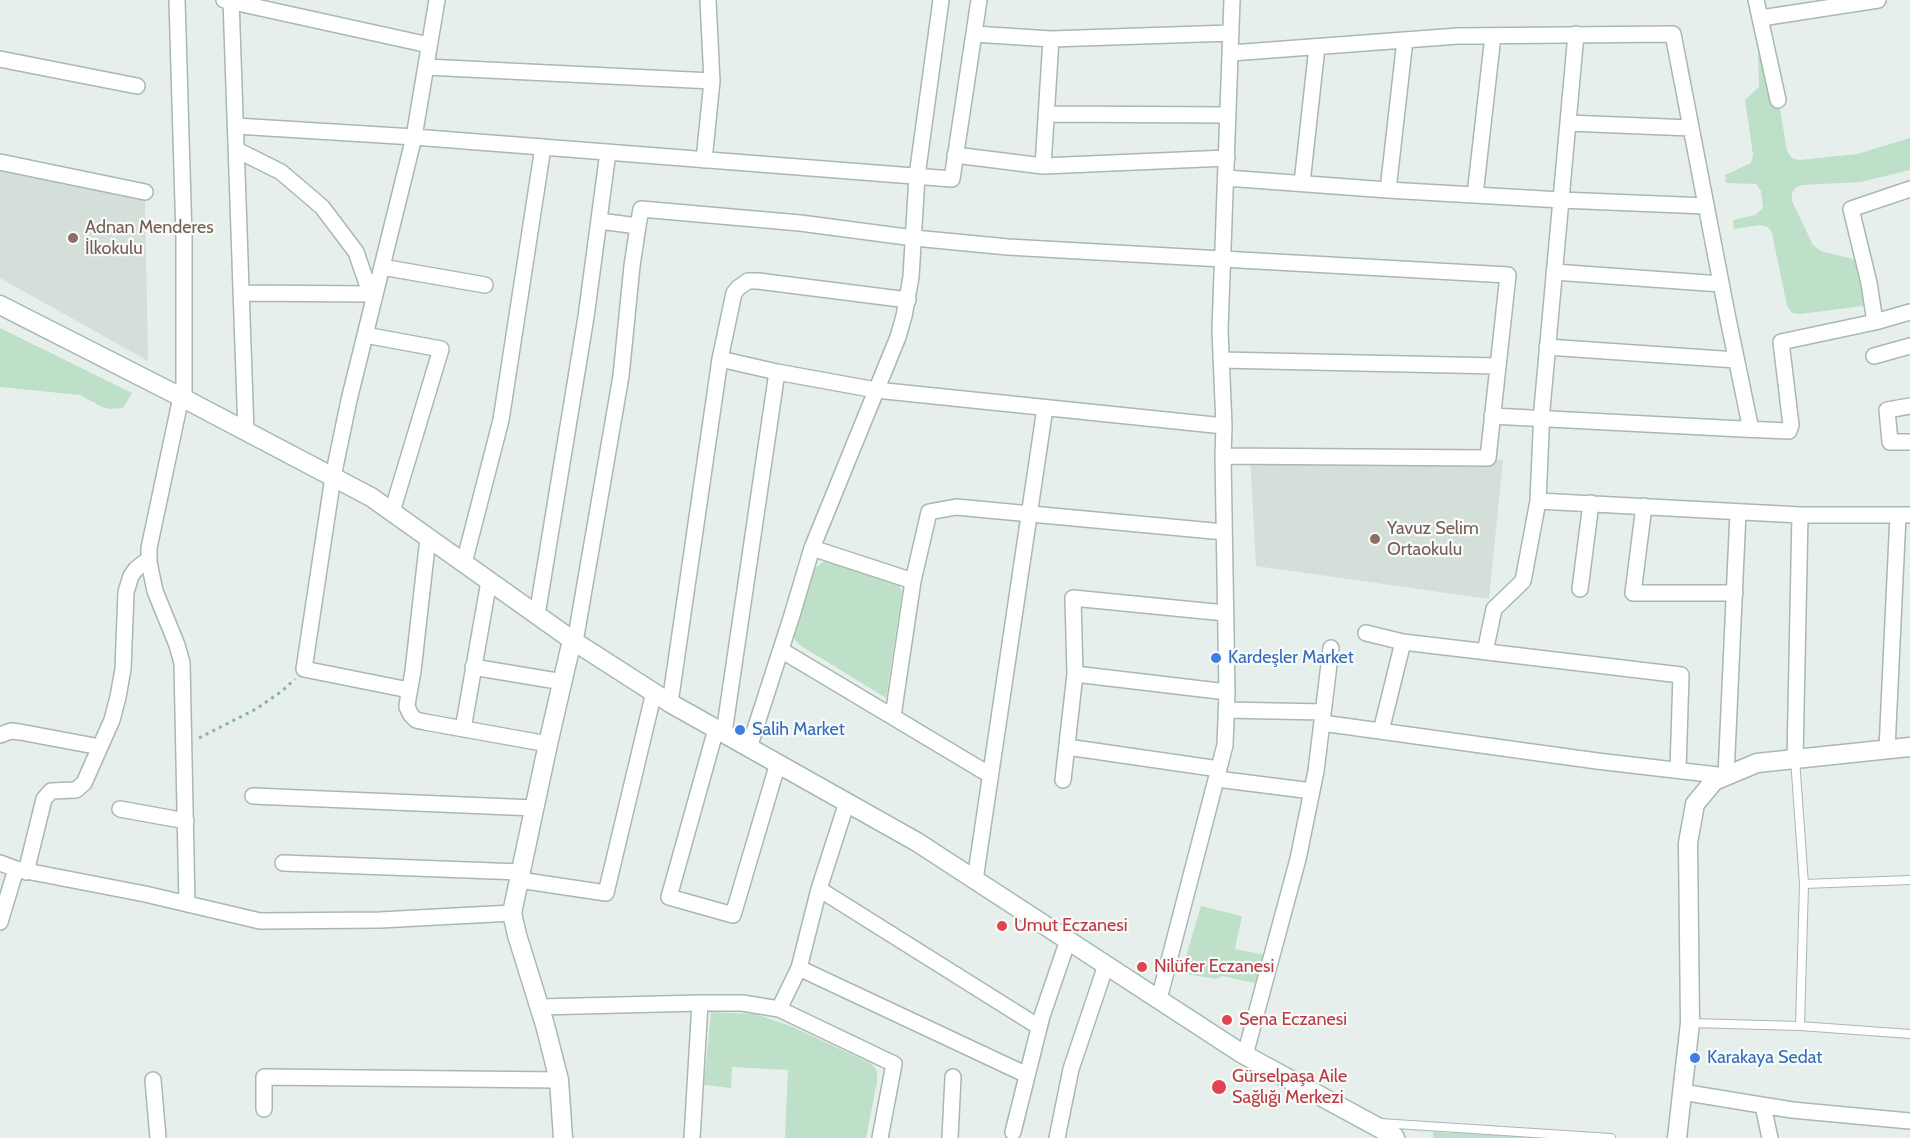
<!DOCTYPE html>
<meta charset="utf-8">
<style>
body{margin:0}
canvas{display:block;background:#e6efeb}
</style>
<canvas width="1910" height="1138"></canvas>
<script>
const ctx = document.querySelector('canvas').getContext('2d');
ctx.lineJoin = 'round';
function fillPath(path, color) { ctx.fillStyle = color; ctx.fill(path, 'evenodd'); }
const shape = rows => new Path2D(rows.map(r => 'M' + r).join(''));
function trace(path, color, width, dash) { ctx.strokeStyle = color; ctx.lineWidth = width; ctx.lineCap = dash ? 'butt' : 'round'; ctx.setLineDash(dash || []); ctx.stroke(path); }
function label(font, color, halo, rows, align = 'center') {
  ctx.font = font + ' Cabin,sans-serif'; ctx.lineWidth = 4.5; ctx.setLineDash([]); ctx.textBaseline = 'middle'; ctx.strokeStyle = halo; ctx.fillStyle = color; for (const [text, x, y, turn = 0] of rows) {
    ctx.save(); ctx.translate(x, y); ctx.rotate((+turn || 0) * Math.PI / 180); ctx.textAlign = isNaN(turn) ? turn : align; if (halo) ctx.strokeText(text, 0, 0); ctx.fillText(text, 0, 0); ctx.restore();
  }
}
const built = shape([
 [0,170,145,198,148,361,0,278],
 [1250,456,1503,460,1489,599,1256,566]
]);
const green = shape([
 [1769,43,1787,151,1792,158,1799,160,1857,154,1910,138,1910,170,1861,182,1802,185,1795,188,1792,194,1792,201,1813,245,1821,251,1861,261,1869,303,1863,306,1800,314,1792,313,1787,306,1772,233,1768,227,1760,225,1734,229,1733,220,1755,215,1763,208,1761,191,1756,184,1726,183,1725,175,1751,163,1753,155,1745,100,1759,87,1758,54],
 [0,328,132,393,123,408,110,409,102,407,80,395,0,387],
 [826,560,898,582,902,592,886,698,798,644,790,631,811,571],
 [1201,906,1242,916,1235,949,1272,956,1268,986,1222,976,1216,979,1181,973],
 [711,1012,755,1014,793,1027,872,1064,877,1071,877,1082,866,1138,785,1138,788,1070,732,1067,731,1088,704,1085],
 [1433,1132,1528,1135,1548,1138,1433,1138]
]);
const path = shape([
 [199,738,256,709,282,691,295,679]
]);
const service = shape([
 [1795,759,1804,884,1800,1026],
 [1804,884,1910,880],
 [1691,1023,1800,1026,1910,1034],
 [1380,1123,1611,1138]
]);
const minor = shape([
 [177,0,184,237,184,398],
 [224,0,429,45],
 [231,0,246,432],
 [1756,0,1778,100],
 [1761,18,1878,0],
 [974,34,1051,39,1231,33],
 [1231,53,1458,36,1673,34,1727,314,1750,425,1742,429,1492,416],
 [0,59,137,86],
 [426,67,712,81,708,0],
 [1046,114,1228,115],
 [1568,123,1691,128],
 [236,126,414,137,952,179,979,0],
 [237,150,281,172,322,207,356,252,373,301],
 [955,155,1043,166,1227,158],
 [704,160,712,81],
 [0,162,145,192],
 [1043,166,1051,39],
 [1226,178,1388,190,1561,200,1706,206],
 [1302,183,1317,47],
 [1388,190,1405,40],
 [1475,195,1493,36],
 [638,226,641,209,800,223,914,238,1008,247,1508,275,1488,458,1223,456],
 [382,267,485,285],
 [1554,272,1721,284],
 [242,293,371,294],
 [1875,322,1869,283,1851,209,1910,189],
 [365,335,441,349,392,512],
 [1547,347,1736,360],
 [1874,356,1910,346],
 [720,359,734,293,738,288,748,281,758,281,908,300],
 [1221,360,1498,366],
 [181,397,149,548,149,562,155,591,177,645,182,663,187,904],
 [1910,406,1887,410,1890,442,1910,442],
 [1742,429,1789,431,1791,425,1781,342,1875,322,1910,312],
 [1538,501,1800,515,1910,515],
 [1644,506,1633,593,1735,593],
 [428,538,413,671,408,699,407,707,411,715,416,720,425,722,548,744],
 [812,548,913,581,929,512,956,507,1224,532],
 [464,563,501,420,543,147],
 [1580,589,1591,503],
 [537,615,586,317,608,152],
 [1366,633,1403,642,1681,675,1678,770],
 [575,642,621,376,632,266,638,226,599,221],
 [781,650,990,775],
 [1485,652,1494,609,1523,581,1538,501,1542,409,1576,34],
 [473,667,563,682],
 [1075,674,1073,598,1225,613],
 [409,690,304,669,333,477,349,400,414,137,437,0],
 [670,703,720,359,777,372,876,390,1224,426],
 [1226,710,1323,712],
 [893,716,913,581],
 [1322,723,1597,761,1726,776,1738,512],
 [463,729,489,581],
 [716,729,669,897,733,915,778,763],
 [1381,731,1403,642],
 [724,733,777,372],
 [0,735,11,731,20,732,100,747],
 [1067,747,1219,769],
 [749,748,792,615,812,548,898,337,904,316,911,277,917,176,941,0],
 [1887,749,1898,515],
 [1795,759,1800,515],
 [1217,779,1312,791],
 [1063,780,1075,674,1227,692],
 [253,796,534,808],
 [847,802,819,889,799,968,1027,1075],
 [120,809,186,821],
 [0,863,16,869,145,894,260,921,380,920,512,913],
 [283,863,520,872],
 [26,872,44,799,51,791,76,790,84,783,112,720,118,697,123,669,126,592,131,576,136,569,145,562,149,562],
 [519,880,606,893,654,692],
 [975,880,1045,408],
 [819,889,1039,1027],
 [0,922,16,869],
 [1159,999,1225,745,1227,692,1223,456,1224,426,1220,330,1232,0],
 [539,1007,700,1003,742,1003,779,1009,894,1064,880,1138],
 [779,1009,799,968],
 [1245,1055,1298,859,1316,771,1331,648],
 [153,1080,158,1138],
 [1682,1092,1792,1110,1910,1121],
 [1763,1106,1770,1138],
 [264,1109,264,1077,559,1080],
 [1013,1132,1042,1016,1068,940],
 [692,1138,700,1003],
 [950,1138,953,1077],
 [1057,1138,1071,1069,1106,965]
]);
const tertiary = shape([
 [563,1138,559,1080,545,1025,517,935,512,913,548,744,572,640],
 [1677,1138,1690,1023,1688,843,1695,804,1714,781,1757,763,1910,747]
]);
const secondary = shape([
 [0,305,181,397,371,497,575,642,670,703,917,842,1241,1053,1394,1136,1395,1138]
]);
const markers = [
 [73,238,6,"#8d6e63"],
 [1375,539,6,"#8d6e63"],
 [1216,658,6,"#3f7fe0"],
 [740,730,6,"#3f7fe0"],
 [1002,926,6,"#e0444e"],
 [1142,967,6,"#e0444e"],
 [1227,1020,6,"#e0444e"],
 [1695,1058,6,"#3f7fe0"],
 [1219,1087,8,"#e0444e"]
];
const educationNames = [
 ["Adnan Menderes",85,228],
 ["İlkokulu",85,249],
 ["Yavuz Selim",1387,529],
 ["Ortaokulu",1387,550]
];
const shopNames = [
 ["Kardeşler Market",1228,658],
 ["Salih Market",752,730],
 ["Karakaya Sedat",1707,1058]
];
const healthNames = [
 ["Umut Eczanesi",1014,926],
 ["Nilüfer Eczanesi",1154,967],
 ["Sena Eczanesi",1239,1020],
 ["Gürselpaşa Aile",1232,1077],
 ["Sağlığı Merkezi",1232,1098]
];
fillPath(built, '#d4dfda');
fillPath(green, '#bfe0c8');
trace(service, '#a8b8b2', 10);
trace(minor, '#a8b8b2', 18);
trace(tertiary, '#a8b8b2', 21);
trace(secondary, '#a4bbb3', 21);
trace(path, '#86b3a5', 3, [3, 4.5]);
trace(service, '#fff', 8);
trace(minor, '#fff', 15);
trace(tertiary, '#fff', 18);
trace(secondary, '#fff', 18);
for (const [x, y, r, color] of markers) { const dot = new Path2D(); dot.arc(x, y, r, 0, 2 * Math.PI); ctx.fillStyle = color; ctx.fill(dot); trace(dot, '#f7fbf9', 2); }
label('18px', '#785e54', '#f7fbf9', educationNames, 'left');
label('18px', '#366cbe', '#f7fbf9', shopNames, 'left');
label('18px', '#be3a42', '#f7fbf9', healthNames, 'left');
</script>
